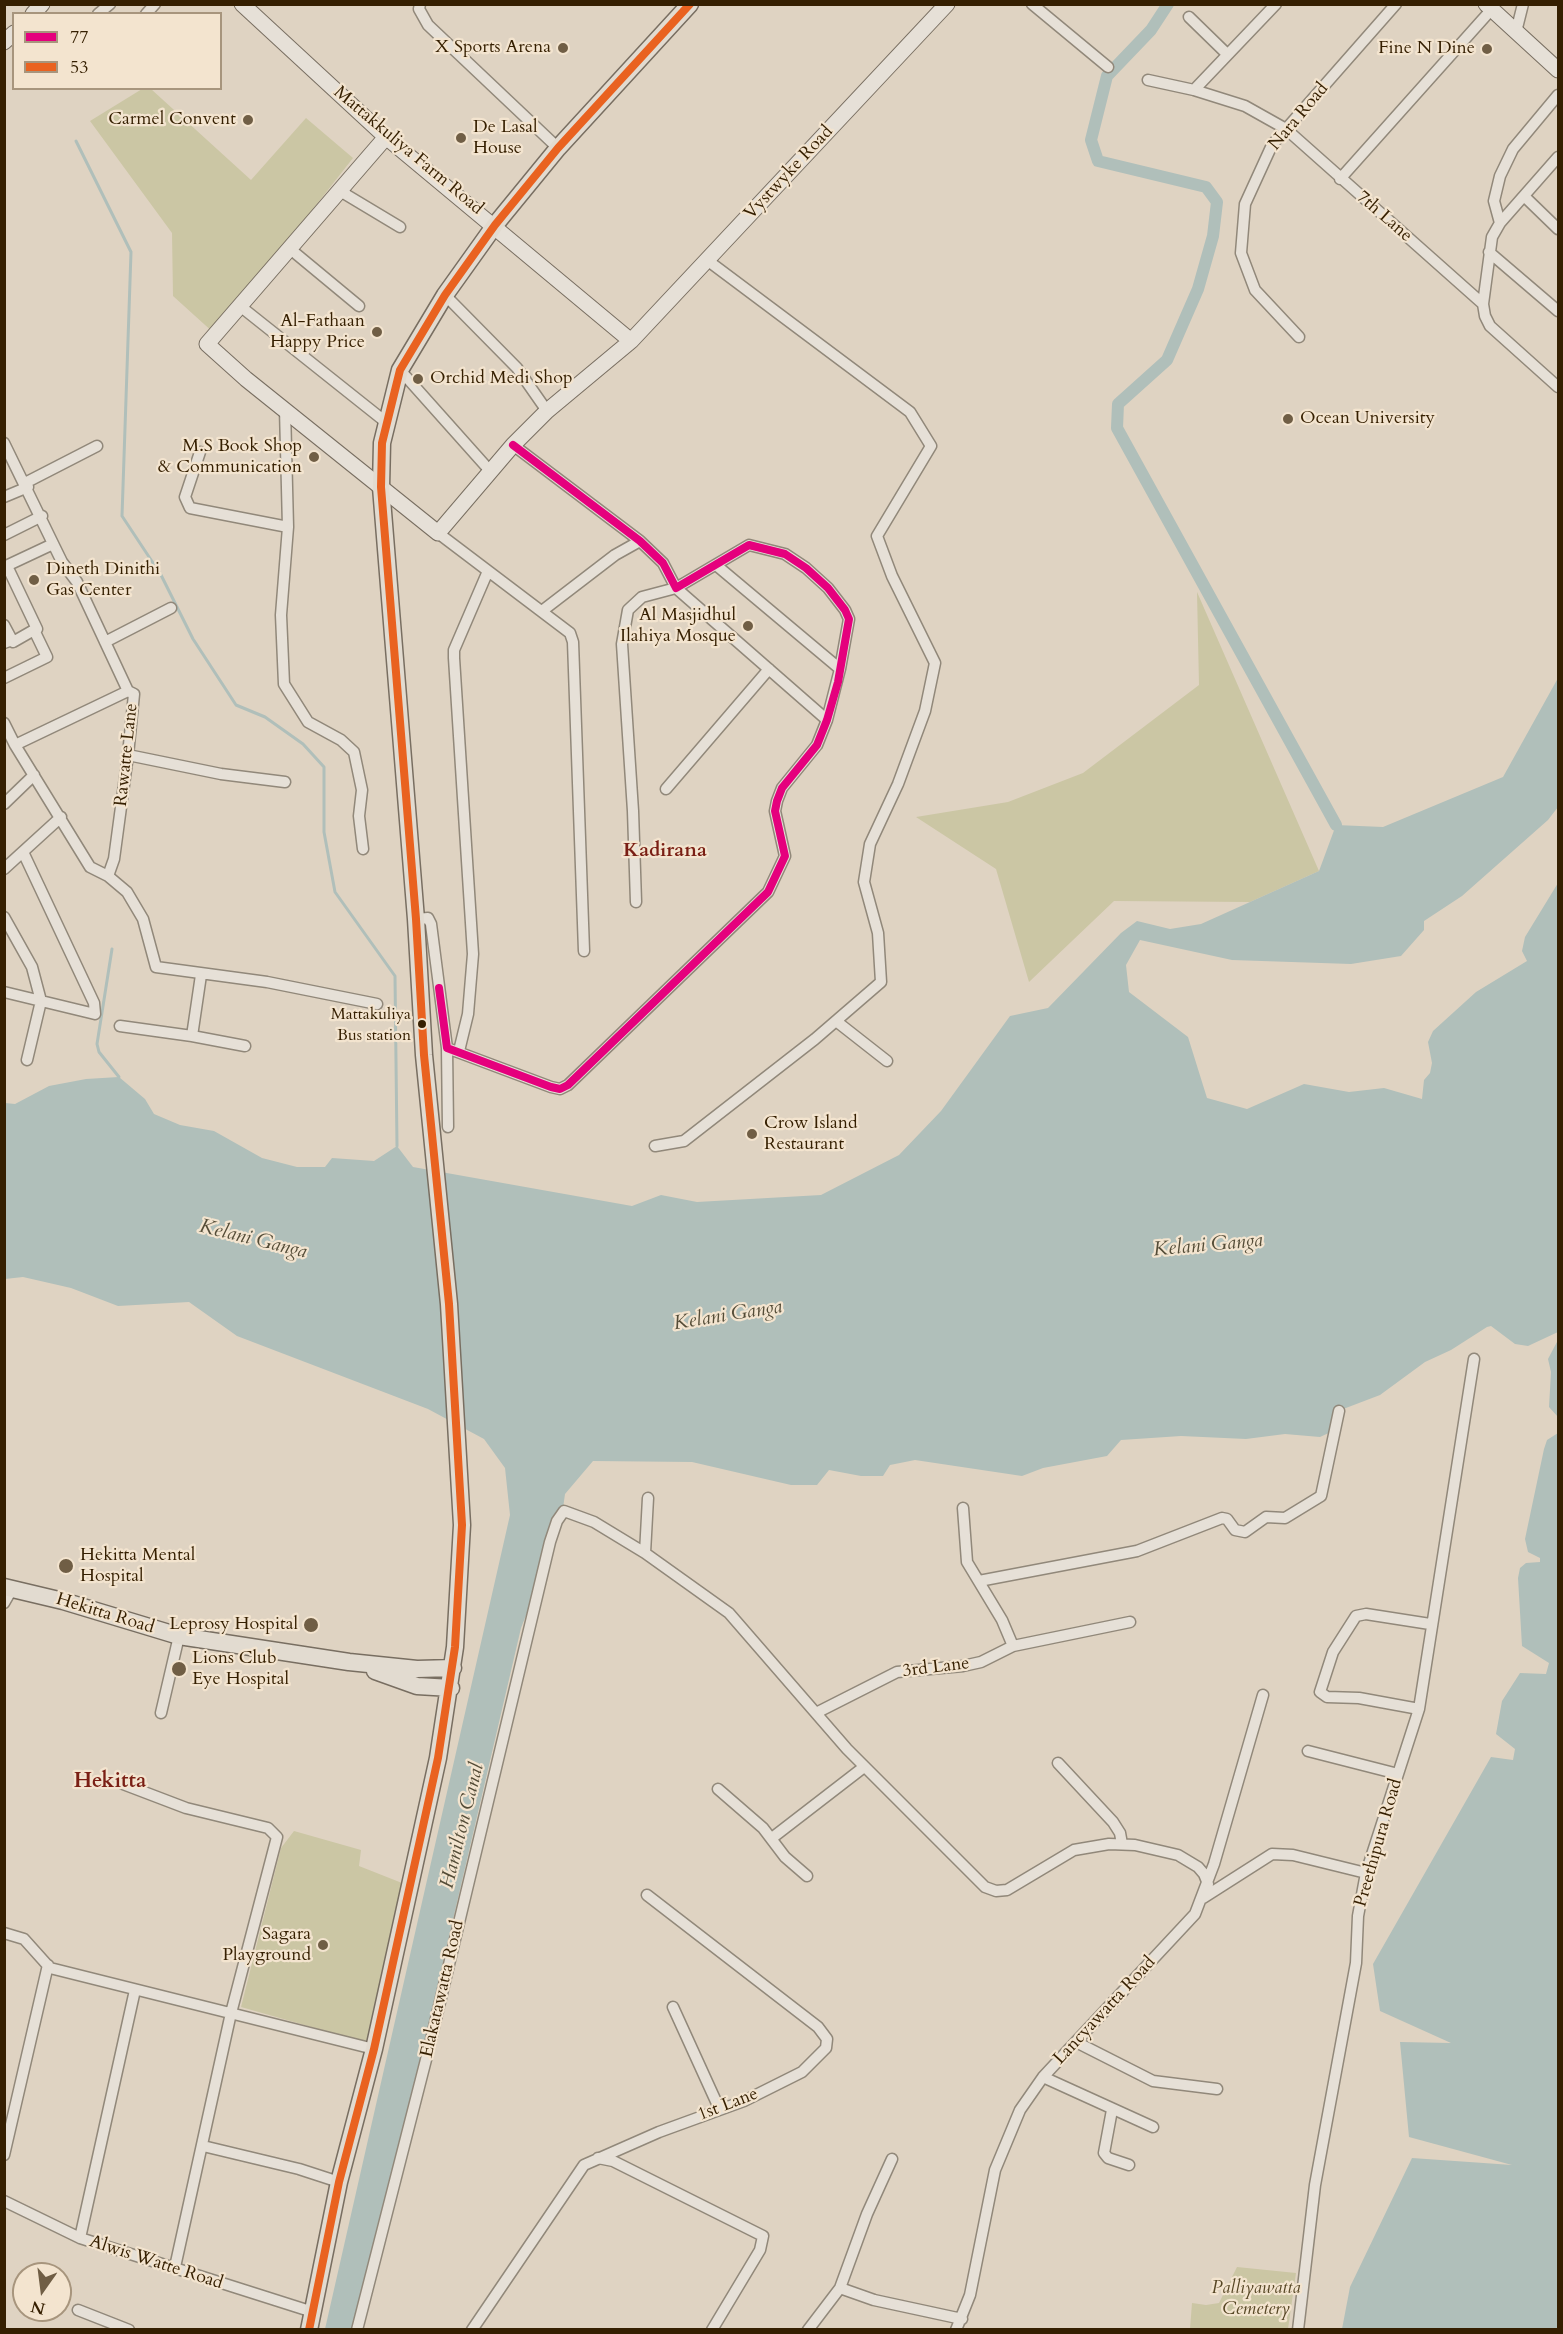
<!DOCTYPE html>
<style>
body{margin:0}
#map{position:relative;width:1563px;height:2334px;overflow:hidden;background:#dfd3c2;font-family:Cardo,serif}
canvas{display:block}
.frame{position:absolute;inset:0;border:6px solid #351f01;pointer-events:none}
.legend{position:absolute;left:12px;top:12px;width:210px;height:78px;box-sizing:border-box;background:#f3e4cf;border:2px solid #a7957d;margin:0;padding:8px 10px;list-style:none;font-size:18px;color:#351f01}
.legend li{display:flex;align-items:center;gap:12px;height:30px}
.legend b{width:30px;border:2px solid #a7957d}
.north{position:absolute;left:12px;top:2262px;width:60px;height:60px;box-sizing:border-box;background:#f3e4cf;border:2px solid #a7957d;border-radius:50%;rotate:194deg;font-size:16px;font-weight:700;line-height:24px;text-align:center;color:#351f01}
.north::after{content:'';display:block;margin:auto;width:21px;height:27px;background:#705e45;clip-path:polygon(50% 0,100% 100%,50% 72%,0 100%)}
</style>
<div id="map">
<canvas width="1563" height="2334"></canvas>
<div class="frame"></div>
<ul class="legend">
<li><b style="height:8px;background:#e5007d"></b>77</li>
<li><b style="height:8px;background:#e96220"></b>53</li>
</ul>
<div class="north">N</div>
</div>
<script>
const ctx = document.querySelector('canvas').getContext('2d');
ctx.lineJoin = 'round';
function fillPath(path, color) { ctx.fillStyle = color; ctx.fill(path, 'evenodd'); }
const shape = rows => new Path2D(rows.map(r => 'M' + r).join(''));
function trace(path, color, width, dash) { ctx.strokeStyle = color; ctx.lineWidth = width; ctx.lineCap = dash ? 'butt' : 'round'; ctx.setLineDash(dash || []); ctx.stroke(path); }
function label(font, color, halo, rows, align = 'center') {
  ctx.font = font + ' Cardo,serif'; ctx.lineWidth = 4.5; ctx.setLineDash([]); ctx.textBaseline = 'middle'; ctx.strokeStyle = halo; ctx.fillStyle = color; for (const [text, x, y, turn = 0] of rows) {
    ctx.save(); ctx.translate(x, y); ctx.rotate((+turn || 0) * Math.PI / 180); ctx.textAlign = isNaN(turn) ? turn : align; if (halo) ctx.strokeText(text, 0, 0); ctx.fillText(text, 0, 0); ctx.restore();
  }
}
const green = shape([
 [142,89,151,89,251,180,306,118,353,158,215,334,173,296,172,233,90,121],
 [1197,592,1319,871,1250,902,1114,901,1029,982,996,869,916,817,1008,802,1083,773,1199,685],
 [294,1831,361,1850,359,1866,402,1883,368,2043,241,2007,281,1848],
 [1237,2267,1296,2273,1288,2329,1190,2329,1192,2303,1206,2305,1219,2303]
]);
const water = shape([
 [1558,678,1558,807,1548,820,1462,896,1424,921,1424,930,1401,956,1351,964,1232,960,1140,940,1126,965,1129,992,1188,1037,1207,1098,1247,1109,1304,1084,1349,1092,1384,1088,1422,1099,1424,1080,1430,1073,1432,1063,1428,1042,1433,1031,1476,992,1527,961,1522,951,1525,937,1558,883,1558,1332,1528,1346,1515,1344,1491,1326,1487,1327,1451,1350,1425,1362,1380,1395,1338,1411,1333,1431,1320,1437,1285,1434,1246,1439,1181,1436,1121,1440,1107,1456,1043,1468,1022,1476,915,1460,890,1465,883,1476,861,1476,829,1470,817,1485,791,1485,692,1462,593,1461,565,1494,560,1529,521,1628,430,2018,353,2329,325,2329,510,1515,505,1468,484,1439,428,1409,237,1336,189,1302,118,1306,71,1288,23,1277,5,1279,5,1103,15,1104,49,1086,86,1079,119,1077,145,1099,154,1114,180,1125,214,1131,262,1158,297,1167,325,1167,332,1158,374,1161,397,1146,413,1167,632,1206,661,1195,697,1202,821,1195,899,1155,941,1111,1010,1016,1048,1008,1121,933,1137,921,1170,929,1201,924,1319,871,1336,825,1383,827,1503,777],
 [1558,1340,1558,1417,1549,1407,1551,1372,1548,1359],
 [1558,1433,1558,2329,1342,2329,1350,2287,1412,2158,1512,2165,1409,2137,1400,2042,1451,2043,1380,2011,1373,1964,1491,1757,1513,1760,1515,1749,1496,1734,1502,1701,1520,1673,1546,1674,1549,1663,1522,1646,1518,1578,1520,1568,1526,1563,1540,1562,1540,1558,1528,1552,1525,1539,1544,1449,1547,1440]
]);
const stream = shape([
 [76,141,131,252,122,516,161,575,193,639,236,705,265,717,303,744,324,767,324,832,335,892,395,976,397,1146],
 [112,949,97,1044,99,1052,119,1077]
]);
const canal = shape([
 [1168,4,1151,30,1107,76,1091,140,1098,161,1206,187,1217,202,1213,236,1198,289,1167,360,1118,404,1117,428,1336,825]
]);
const street = shape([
 [420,4,419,9,428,25,558,148],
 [1032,4,1108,67],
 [98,14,110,4],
 [146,14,155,4],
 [1189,17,1227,54],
 [1516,32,1523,4],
 [1148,80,1194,90,1245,106,1286,129,1483,304],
 [1194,90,1276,4],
 [1558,157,1500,223,1492,237,1483,304,1485,316,1490,326,1558,387],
 [1340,179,1491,10],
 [340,191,400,227],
 [1525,197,1558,229],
 [1500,223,1494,201,1500,176,1513,149,1558,95],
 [289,248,359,306],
 [1489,252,1558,311],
 [445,295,517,368,547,411],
 [240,306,387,423],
 [1299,337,1255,290,1241,253,1245,204,1272,145,1396,4],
 [400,370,491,472],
 [285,409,288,527,281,615,284,684,308,722,341,740,354,752,362,790,359,816,363,849],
 [4,443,62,562,77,582,128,691,134,694,128,755,114,859,108,876],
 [200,452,185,497,190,508,288,527],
 [25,483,97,446],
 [4,497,28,487],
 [438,533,570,633,573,642,584,951],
 [4,535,42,516],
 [716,565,840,669],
 [7,566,37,629,34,630],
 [4,567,53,544],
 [542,611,615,555,640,541],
 [4,625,12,640],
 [105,642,171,608],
 [4,643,12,640,13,642,34,630,47,657,4,678],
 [4,723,15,745,90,867,108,876,127,892,143,919,156,967,267,982,377,1004],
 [15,745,128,691],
 [128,755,221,774,285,782],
 [666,789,769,669],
 [4,804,34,775],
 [4,869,61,817],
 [636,902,633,811,622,644,628,610,642,597,676,588,827,720],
 [4,917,32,967,41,1001,27,1060],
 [416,919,428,918,431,924,447,1048,551,1087,560,1089,568,1085,768,892,785,856,775,811,777,801,782,788,817,745,827,720,840,669,849,619,845,610,828,588,806,568,785,554,749,545,676,588,663,563,640,541,513,445],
 [4,992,95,1014,94,1003,23,852],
 [836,1021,887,1061],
 [120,1026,192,1036,201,975],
 [192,1036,245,1046],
 [447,1048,448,1127],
 [459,1051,468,1014,473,954,454,658,454,650,488,571],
 [655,1146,684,1141,815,1039,881,982,878,933,864,882,870,844,898,784,925,711,935,663,892,576,877,536,931,446,910,412,707,260],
 [963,1508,967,1562,1002,1620,1013,1646],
 [645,1553,648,1498],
 [979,1581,1137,1551,1222,1518,1227,1519,1235,1530,1245,1532,1266,1517,1285,1518,1321,1496,1339,1411],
 [4,1603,12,1589],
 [1419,1709,1359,1698,1327,1697,1320,1692,1333,1652,1356,1616,1366,1614,1430,1624],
 [161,1713,179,1636],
 [816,1713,897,1672,963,1666,981,1662,1013,1646,1130,1622],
 [1308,1751,1398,1774],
 [1058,1763,1113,1822,1120,1833,1122,1844],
 [123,1784,186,1808,268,1828,277,1837,231,2013,175,2267],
 [718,1789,763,1828,785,1857,807,1876],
 [772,1838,864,1767],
 [1203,1898,1272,1854,1293,1855,1366,1873],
 [4,1933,24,1939,50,1968,374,2049],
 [673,2007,719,2108],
 [1076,2042,1153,2081,1217,2089],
 [1043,2077,1153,2127],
 [1112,2110,1104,2153,1108,2158,1129,2165],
 [203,2146,299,2169,339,2182],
 [4,2155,48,1965],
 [598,2158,613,2161,763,2236,760,2250,712,2330],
 [4,2201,80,2238,313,2312],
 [80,2238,135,1990],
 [840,2288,874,2300,962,2319],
 [78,2310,129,2330],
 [357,2330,430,2044,550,1542,557,1521,564,1511,594,1522,645,1553,729,1613,847,1749,985,1887,996,1891,1007,1890,1074,1850,1109,1844,1135,1845,1178,1855,1198,1867,1204,1874,1208,1884],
 [472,2330,584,2165,659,2132,744,2101,802,2072,826,2048,827,2039,818,2027,647,1895],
 [808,2330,840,2288,867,2214,892,2159],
 [956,2330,970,2295,995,2170,1020,2110,1043,2077,1195,1914,1214,1864,1263,1695],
 [1298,2330,1315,2185,1356,1963,1358,1916,1366,1873,1419,1709,1474,1359]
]);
const secondary = shape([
 [242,4,386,137,631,341],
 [1486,4,1558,70],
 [33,14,42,4],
 [4,42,14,33],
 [386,137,207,344,246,379,438,533,513,445,547,411,631,341,947,4]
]);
const primary = shape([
 [4,1587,63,1601,179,1636,349,1662,417,1669,453,1668],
 [375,1671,417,1686,451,1688],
 [309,2330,339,2182,374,2049,438,1758,455,1647,462,1525,449,1304,424,1055,416,919,381,487,382,443,400,370,445,295,495,225,558,148,690,4]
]);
const bus1 = shape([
 [439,988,447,1048,551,1087,560,1089,568,1085,768,892,785,856,775,811,777,801,782,788,817,745,827,720,838,682,849,619,845,610,828,588,806,568,785,554,749,545,676,588,663,563,640,541,513,445]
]);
const bus2 = shape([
 [309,2330,339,2182,374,2049,438,1758,455,1647,462,1525,449,1304,424,1055,416,919,381,487,382,443,400,370,445,295,495,225,558,148,690,4]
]);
const markers = [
 [563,48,6,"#705e45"],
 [1487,49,6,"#705e45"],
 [248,120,6,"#705e45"],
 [461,138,6,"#705e45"],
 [377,332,6,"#705e45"],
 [418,379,6,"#705e45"],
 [1288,419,6,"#705e45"],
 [314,457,6,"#705e45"],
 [34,580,6,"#705e45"],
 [748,626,6,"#705e45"],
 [422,1024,5,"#351f01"],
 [752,1134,6,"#705e45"],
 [66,1566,8,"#705e45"],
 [311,1625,8,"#705e45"],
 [179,1669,8,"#705e45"],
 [323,1945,6,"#705e45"]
];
const busNames = [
 ["Mattakuliya",411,1015],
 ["Bus station",411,1036]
];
const poiNames = [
 ["X Sports Arena",551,48],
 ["Fine N Dine",1475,49],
 ["Carmel Convent",236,120],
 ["De Lasal",473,128,"left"],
 ["House",473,149,"left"],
 ["Al-Fathaan",365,322],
 ["Happy Price",365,343],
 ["Orchid Medi Shop",430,379,"left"],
 ["Ocean University",1300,419,"left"],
 ["M.S Book Shop",302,447],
 ["& Communication",302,468],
 ["Dineth Dinithi",46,570,"left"],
 ["Gas Center",46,591,"left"],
 ["Al Masjidhul",736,616],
 ["Ilahiya Mosque",736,637],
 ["Crow Island",764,1124,"left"],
 ["Restaurant",764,1145,"left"],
 ["Hekitta Mental",80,1556,"left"],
 ["Hospital",80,1577,"left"],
 ["Leprosy Hospital",298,1625],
 ["Lions Club",192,1659,"left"],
 ["Eye Hospital",192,1680,"left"],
 ["Sagara",311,1935],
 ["Playground",311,1956]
];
const streetNames = [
 ["Nara Road",1299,117,-50],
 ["Mattakkuliya Farm Road",408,151,40],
 ["Vystwyke Road",789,173,-47],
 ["7th Lane",1384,217,41],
 ["Rawatte Lane",127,755,-84],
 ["Hekitta Road",105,1614,17],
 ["3rd Lane",936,1668,-7],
 ["Preethipura Road",1379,1843,-74],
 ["Elakatawatta Road",443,1989,-77],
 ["Lancyawatta Road",1105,2011,-47],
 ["1st Lane",728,2105,-21],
 ["Alwis Watte Road",156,2263,18]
];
const parkNames = [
 ["Palliyawatta",1256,2289],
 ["Cemetery",1256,2310]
];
const neighbourhoodNames = [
 ["Kadirana",665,851]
];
const waterNames = [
 ["Kelani Ganga",253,1240,14],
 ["Kelani Ganga",1208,1246,-5],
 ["Kelani Ganga",728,1316,-9],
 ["Hamilton Canal",463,1826,-76]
];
const quarterNames = [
 ["Hekitta",110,1782]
];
fillPath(green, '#cbc6a4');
fillPath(water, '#b0bfba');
trace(stream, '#b0bfba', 3);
trace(canal, '#b0bfba', 12);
trace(street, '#91887a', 13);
trace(secondary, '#786e61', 17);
trace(primary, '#786e61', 19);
trace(street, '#e6e0d7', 10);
trace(secondary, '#e6e0d7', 15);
trace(primary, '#e2dbd0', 16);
trace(bus1, '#e5007d', 8);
trace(bus2, '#e96220', 8);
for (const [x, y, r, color] of markers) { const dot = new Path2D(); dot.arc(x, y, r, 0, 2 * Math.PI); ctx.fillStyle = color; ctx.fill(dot); trace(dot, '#f3e4cf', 2); }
label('16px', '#351f01', '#f3e4cf', busNames, 'right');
label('18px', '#351f01', '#f3e4cf', poiNames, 'right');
label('18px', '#351f01', '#f3e4cf', streetNames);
label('italic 18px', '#564624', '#f3e4cf', parkNames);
label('bold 20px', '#7a1f14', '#f3e4cf', neighbourhoodNames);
label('italic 20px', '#544c37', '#f3e4cf', waterNames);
label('bold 21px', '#7a1f14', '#f3e4cf', quarterNames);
</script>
